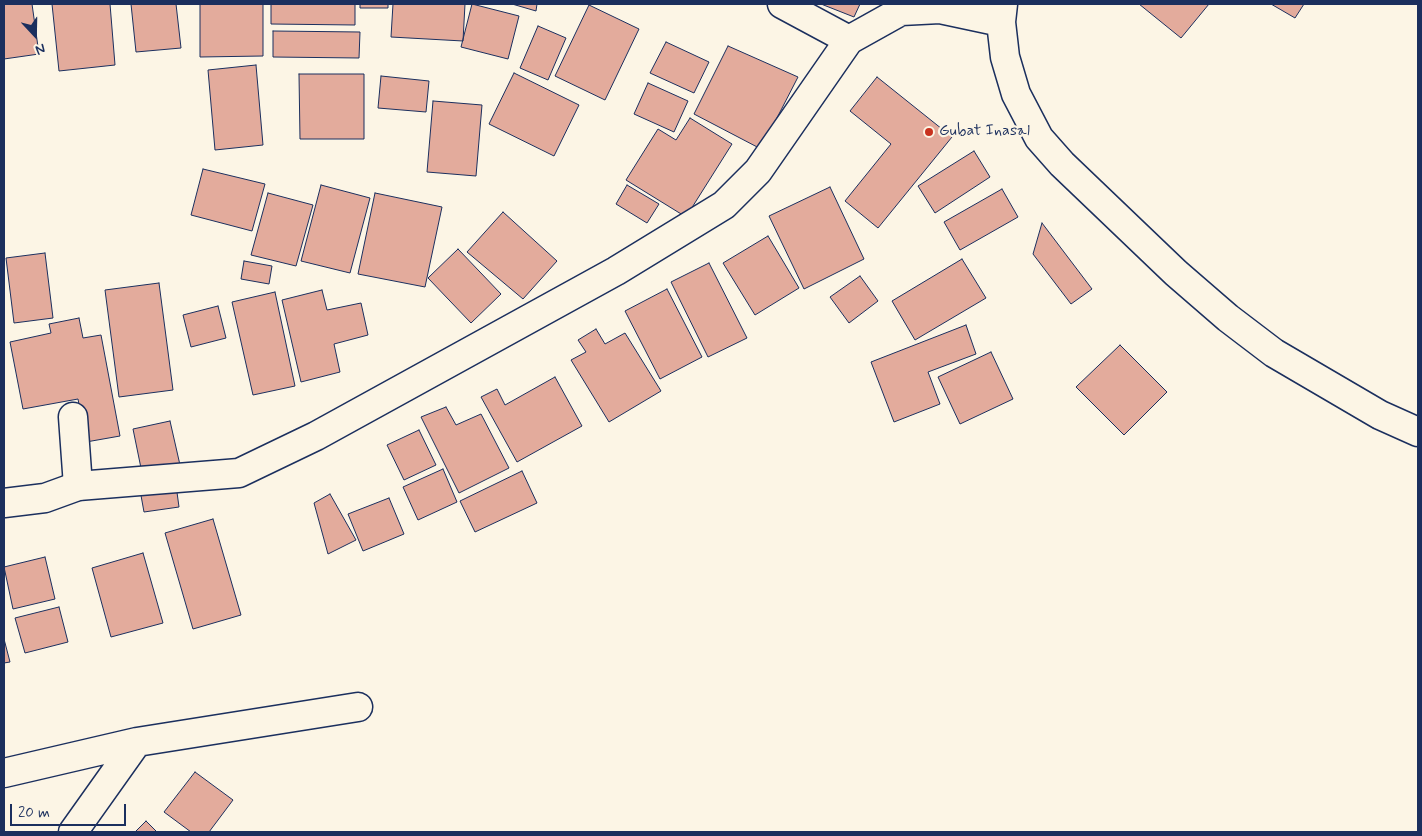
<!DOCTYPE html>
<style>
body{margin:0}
#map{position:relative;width:1422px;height:836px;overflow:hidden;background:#fcf5e5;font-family:Mynerve,sans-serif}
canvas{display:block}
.frame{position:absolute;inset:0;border:5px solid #1b2f5e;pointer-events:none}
.north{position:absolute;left:10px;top:10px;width:50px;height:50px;-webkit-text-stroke:4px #fcf5e5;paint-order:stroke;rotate:159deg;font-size:14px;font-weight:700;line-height:20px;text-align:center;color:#1b2f5e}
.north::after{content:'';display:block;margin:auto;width:18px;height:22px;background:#1b2f5e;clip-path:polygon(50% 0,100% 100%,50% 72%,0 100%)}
.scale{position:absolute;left:10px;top:804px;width:116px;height:22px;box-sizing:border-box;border:2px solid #1b2f5e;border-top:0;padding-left:6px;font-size:15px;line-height:18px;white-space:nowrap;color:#1b2f5e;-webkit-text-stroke:4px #fcf5e5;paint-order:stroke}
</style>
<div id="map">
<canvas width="1422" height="836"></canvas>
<div class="frame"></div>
<div class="north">N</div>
<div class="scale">20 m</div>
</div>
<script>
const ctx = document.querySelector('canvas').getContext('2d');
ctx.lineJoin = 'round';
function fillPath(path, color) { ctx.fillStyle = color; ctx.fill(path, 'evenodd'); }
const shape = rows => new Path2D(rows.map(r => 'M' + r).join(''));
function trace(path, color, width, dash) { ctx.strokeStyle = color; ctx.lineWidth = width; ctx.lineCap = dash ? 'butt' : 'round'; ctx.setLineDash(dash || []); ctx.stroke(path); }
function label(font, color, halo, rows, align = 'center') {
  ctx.font = font + ' Mynerve,sans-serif'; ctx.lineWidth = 4.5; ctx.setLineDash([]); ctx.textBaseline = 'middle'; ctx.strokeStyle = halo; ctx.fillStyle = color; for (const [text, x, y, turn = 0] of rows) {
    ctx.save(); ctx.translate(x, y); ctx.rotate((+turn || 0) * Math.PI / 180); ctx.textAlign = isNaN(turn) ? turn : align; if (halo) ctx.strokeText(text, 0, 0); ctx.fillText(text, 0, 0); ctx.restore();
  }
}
const building = shape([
 [4,4,32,4,39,54,4,59,4,4],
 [52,4,110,4,115,65,59,71,52,4],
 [131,4,176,4,181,48,136,52,131,4],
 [200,4,263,4,263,56,200,57,200,4],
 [271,4,355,4,355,25,271,24,271,4],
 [360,4,388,4,388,8,360,8,360,4],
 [393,4,465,4,463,41,391,37,393,4],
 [472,4,519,16,508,59,461,47,472,4],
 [512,4,537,4,536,11,512,4],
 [821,4,860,4,854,17,821,4],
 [1139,4,1209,4,1181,38,1139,4],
 [1271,4,1304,4,1295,18,1271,4],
 [589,5,639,29,605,100,555,76,589,5],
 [538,26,566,38,548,80,520,68,538,26],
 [273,31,360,32,359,58,273,57,273,31],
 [666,42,709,62,694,93,650,73,666,42],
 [728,46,798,77,761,149,694,114,728,46],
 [256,65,263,145,215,150,208,70,256,65],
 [514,73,579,105,554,156,489,124,514,73],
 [299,74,364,74,364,139,300,139,299,74],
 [381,76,429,81,426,112,378,108,381,76],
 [877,77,952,137,878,228,845,201,891,144,850,111,877,77],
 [648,83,688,101,674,132,634,114,648,83],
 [433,101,482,105,476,176,427,172,433,101],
 [690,118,732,144,686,217,626,180,658,129,676,140,690,118],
 [974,151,990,177,935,213,918,186,974,151],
 [203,169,265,184,252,231,191,215,203,169],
 [321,185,370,198,350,273,301,261,321,185],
 [627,185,659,204,647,223,616,204,627,185],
 [830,187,864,259,804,289,769,216,830,187],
 [1002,189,1018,217,960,250,944,222,1002,189],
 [268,193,313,205,296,266,251,255,268,193],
 [375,193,442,207,425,287,358,274,375,193],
 [503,212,557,261,523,299,467,252,503,212],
 [1042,223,1092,289,1071,304,1033,254,1042,223],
 [768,236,799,288,755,315,723,263,768,236],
 [458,249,501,294,471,323,428,278,458,249],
 [45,253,53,318,14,323,6,258,45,253],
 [962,259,986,298,915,340,892,301,962,259],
 [244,261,272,266,269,284,241,279,244,261],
 [709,263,747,338,708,357,671,282,709,263],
 [860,276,878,301,849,323,830,297,860,276],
 [159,283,173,390,119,397,105,290,159,283],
 [667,289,702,357,660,379,625,311,667,289],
 [322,290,327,310,361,303,368,335,334,344,340,372,301,382,282,300,322,290],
 [275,292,295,386,253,395,232,302,275,292],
 [218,306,226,338,191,347,183,315,218,306],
 [79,318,83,338,101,335,120,436,86,442,78,399,23,409,10,342,51,333,49,324,79,318],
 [966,325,976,354,928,372,940,404,894,422,871,362,966,325],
 [596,329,605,344,625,333,661,391,609,422,571,360,586,352,578,340,596,329],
 [1120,345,1167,392,1124,435,1076,387,1120,345],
 [991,352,1013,399,960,424,938,377,991,352],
 [555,377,582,426,517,462,481,397,497,389,505,405,555,377],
 [446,407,456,425,481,414,509,468,459,493,421,417,446,407],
 [170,421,180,465,142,473,133,429,170,421],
 [419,430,436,465,404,480,387,445,419,430],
 [443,469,457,502,418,520,403,487,443,469],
 [522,471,537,503,475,532,460,501,522,471],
 [176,485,179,507,144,512,140,490,176,485],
 [330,494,356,540,328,554,314,503,330,494],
 [389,498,404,534,363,551,348,514,389,498],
 [213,519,241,615,193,629,165,533,213,519],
 [143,553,163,623,111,637,92,568,143,553],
 [45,557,55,599,13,609,4,567,45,557],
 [59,607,68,642,25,653,15,618,59,607],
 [4,639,10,662,4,663,4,639],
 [195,772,233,800,209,832,191,832,164,812,195,772],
 [146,821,157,832,135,832,146,821]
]);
const street = shape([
 [782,4,849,40],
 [73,417,78,486],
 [4,773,137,742,358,707],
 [73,832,137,742]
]);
const secondary = shape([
 [1003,4,1001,22,1005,57,1016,94,1039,138,1062,164,1176,273,1228,318,1274,353,1380,415,1418,432],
 [4,503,45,498,78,486,239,473,316,436,616,271,724,205,758,171,849,40,901,11,940,9,1001,22]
]);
const markers = [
 [929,132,5,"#c8321e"]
];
const poiNames = [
 ["Gubat Inasal",939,132]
];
fillPath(building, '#e3ab9c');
trace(building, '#1b2f5e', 1);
trace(street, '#1b2f5e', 31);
trace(secondary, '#1b2f5e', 31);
trace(street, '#fcf5e5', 28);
trace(secondary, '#fcf5e5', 28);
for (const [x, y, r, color] of markers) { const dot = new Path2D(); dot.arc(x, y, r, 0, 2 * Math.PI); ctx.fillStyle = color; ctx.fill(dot); trace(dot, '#fcf5e5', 2); }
label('16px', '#1b2f5e', '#fcf5e5', poiNames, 'left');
</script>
